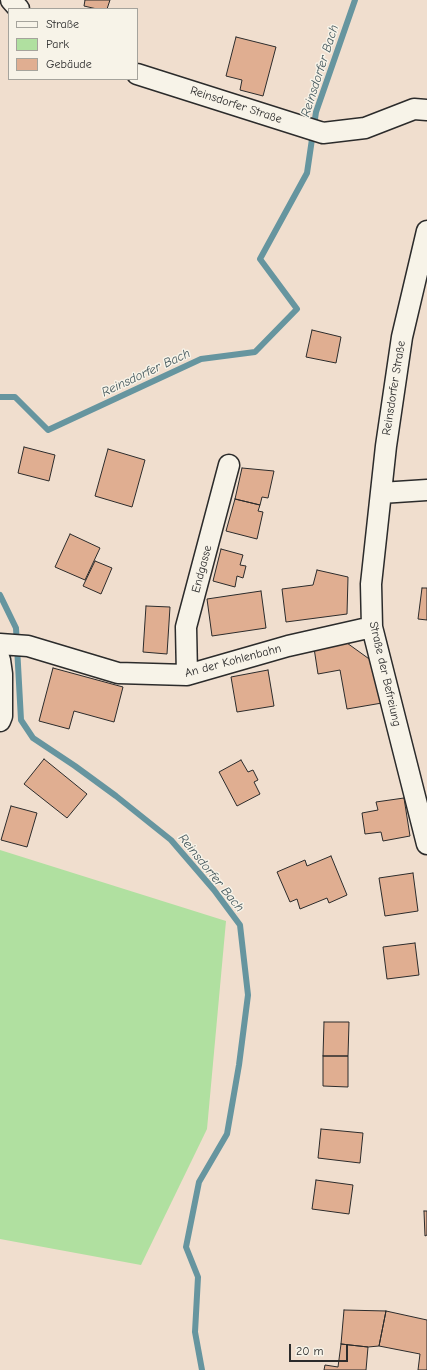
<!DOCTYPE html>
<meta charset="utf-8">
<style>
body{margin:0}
#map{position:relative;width:427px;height:1370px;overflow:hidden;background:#f0dece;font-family:"Comic Neue",sans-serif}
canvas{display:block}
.legend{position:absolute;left:8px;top:8px;width:130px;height:72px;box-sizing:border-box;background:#f7f3e8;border:1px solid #a5a39c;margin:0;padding:5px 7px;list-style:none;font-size:12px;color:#2b2b2b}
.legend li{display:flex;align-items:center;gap:8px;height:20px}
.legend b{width:20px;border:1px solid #a5a39c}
.scale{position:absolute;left:289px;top:1344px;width:59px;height:18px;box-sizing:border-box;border:2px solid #2b2b2b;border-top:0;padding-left:5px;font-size:12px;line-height:14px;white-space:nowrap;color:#2b2b2b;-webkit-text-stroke:3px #f7f3e8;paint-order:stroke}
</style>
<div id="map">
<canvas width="427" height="1370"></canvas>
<ul class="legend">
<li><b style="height:5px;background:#f7f3e8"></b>Straße</li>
<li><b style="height:11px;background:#b0e0a0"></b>Park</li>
<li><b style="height:11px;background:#e0ae91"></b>Gebäude</li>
</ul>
<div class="scale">20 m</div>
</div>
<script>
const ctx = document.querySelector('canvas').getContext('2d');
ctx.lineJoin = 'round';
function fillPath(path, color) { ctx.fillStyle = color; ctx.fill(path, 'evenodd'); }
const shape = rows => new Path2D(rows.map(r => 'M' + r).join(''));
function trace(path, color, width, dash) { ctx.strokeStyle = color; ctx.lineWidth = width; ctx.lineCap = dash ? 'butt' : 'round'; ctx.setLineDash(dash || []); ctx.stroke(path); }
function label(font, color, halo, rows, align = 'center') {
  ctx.font = font + ' "Comic Neue",sans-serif'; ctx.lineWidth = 3; ctx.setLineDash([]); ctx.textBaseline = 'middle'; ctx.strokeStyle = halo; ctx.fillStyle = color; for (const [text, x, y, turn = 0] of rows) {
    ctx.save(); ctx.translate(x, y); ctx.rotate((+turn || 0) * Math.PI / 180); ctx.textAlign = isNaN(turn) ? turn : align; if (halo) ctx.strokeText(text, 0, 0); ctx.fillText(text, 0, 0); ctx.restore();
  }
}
const green = shape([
 [0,850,226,921,207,1129,141,1265,0,1239]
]);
const stream = shape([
 [0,397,15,397,48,430,201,359,255,352,297,309,260,259,307,173,316,112,355,0],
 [0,595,16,628,21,720,33,738,75,766,116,796,171,840,214,890,240,925,248,995,239,1065,227,1134,199,1182,186,1247,198,1277,195,1332,202,1370]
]);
const building = shape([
 [85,0,110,0,107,9,97,9,84,6,85,0],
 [236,37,276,47,263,96,240,90,242,80,226,76,236,37],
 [312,330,341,337,336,363,306,357,312,330],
 [24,447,55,455,49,481,18,473,24,447],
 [108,449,145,460,132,507,95,496,108,449],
 [242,468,274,471,268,498,262,497,260,505,235,499,242,468],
 [235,499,260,505,258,511,263,512,257,539,226,531,235,499],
 [70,534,100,548,85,580,55,567,70,534],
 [221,549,243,555,240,565,246,566,243,578,237,576,235,587,213,581,221,549],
 [95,561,112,568,101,594,83,586,95,561],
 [317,570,348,577,347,614,286,622,282,589,313,585,317,570],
 [422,588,427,588,427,620,418,619,422,588],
 [261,591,266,628,212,636,207,599,261,591],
 [146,606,170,607,167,654,143,652,146,606],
 [347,643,372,661,382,703,347,709,340,670,318,674,314,648,347,643],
 [53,668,123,687,114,722,74,711,69,729,39,721,53,668],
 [268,670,274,706,237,712,231,677,268,670],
 [44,759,87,794,67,818,24,784,44,759],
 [241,760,248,772,253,770,258,780,254,782,260,794,237,806,219,772,241,760],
 [404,798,410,836,383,841,381,832,365,834,362,813,378,810,376,802,404,798],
 [11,806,37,813,27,847,1,840,11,806],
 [331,856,347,895,329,903,327,898,300,909,297,899,290,902,277,872,305,860,307,866,331,856],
 [413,873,418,911,385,916,379,878,413,873],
 [415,943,419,975,387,979,383,947,415,943],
 [324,1022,349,1022,348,1056,323,1056,324,1022],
 [323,1056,348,1056,348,1087,323,1086,323,1056],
 [321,1129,363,1133,360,1163,318,1158,321,1129],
 [316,1180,353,1185,349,1214,312,1209,316,1180],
 [424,1211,427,1211,427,1235,425,1236,424,1211],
 [344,1310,386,1311,379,1346,368,1347,341,1344,344,1310],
 [386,1311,427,1320,427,1370,418,1370,420,1354,379,1346,386,1311],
 [341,1344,368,1347,366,1370,324,1370,325,1365,338,1367,341,1344]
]);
const minor = shape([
 [11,0,19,9],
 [137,74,323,133,365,128,414,109,427,110],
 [427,231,402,337,386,446,371,584,372,627,427,844],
 [381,493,427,490],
 [0,644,28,646,118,673,187,675,288,646,372,627],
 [0,660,2,674,2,716,0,721],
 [187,675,186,627,229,465]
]);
const streetNames = [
 ["Reinsdorfer Straße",236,105,18],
 ["Reinsdorfer Straße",394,388,-81],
 ["Endgasse",202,569,-75],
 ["An der Kohlenbahn",233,661,-15],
 ["Straße der Befreiung",385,674,77]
];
const waterNames = [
 ["Reinsdorfer Bach",320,71,-72],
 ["Reinsdorfer Bach",146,373,-25],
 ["Reinsdorfer Bach",211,873,51]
];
fillPath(green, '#b0e0a0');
trace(stream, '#66959f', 6);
fillPath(building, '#e0ae91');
trace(building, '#2b2b2b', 1);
trace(minor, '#2b2b2b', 23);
trace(minor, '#f7f3e8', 20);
label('12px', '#2b2b2b', '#f7f3e8', streetNames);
label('italic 13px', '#44575c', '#f7f3e8', waterNames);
</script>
